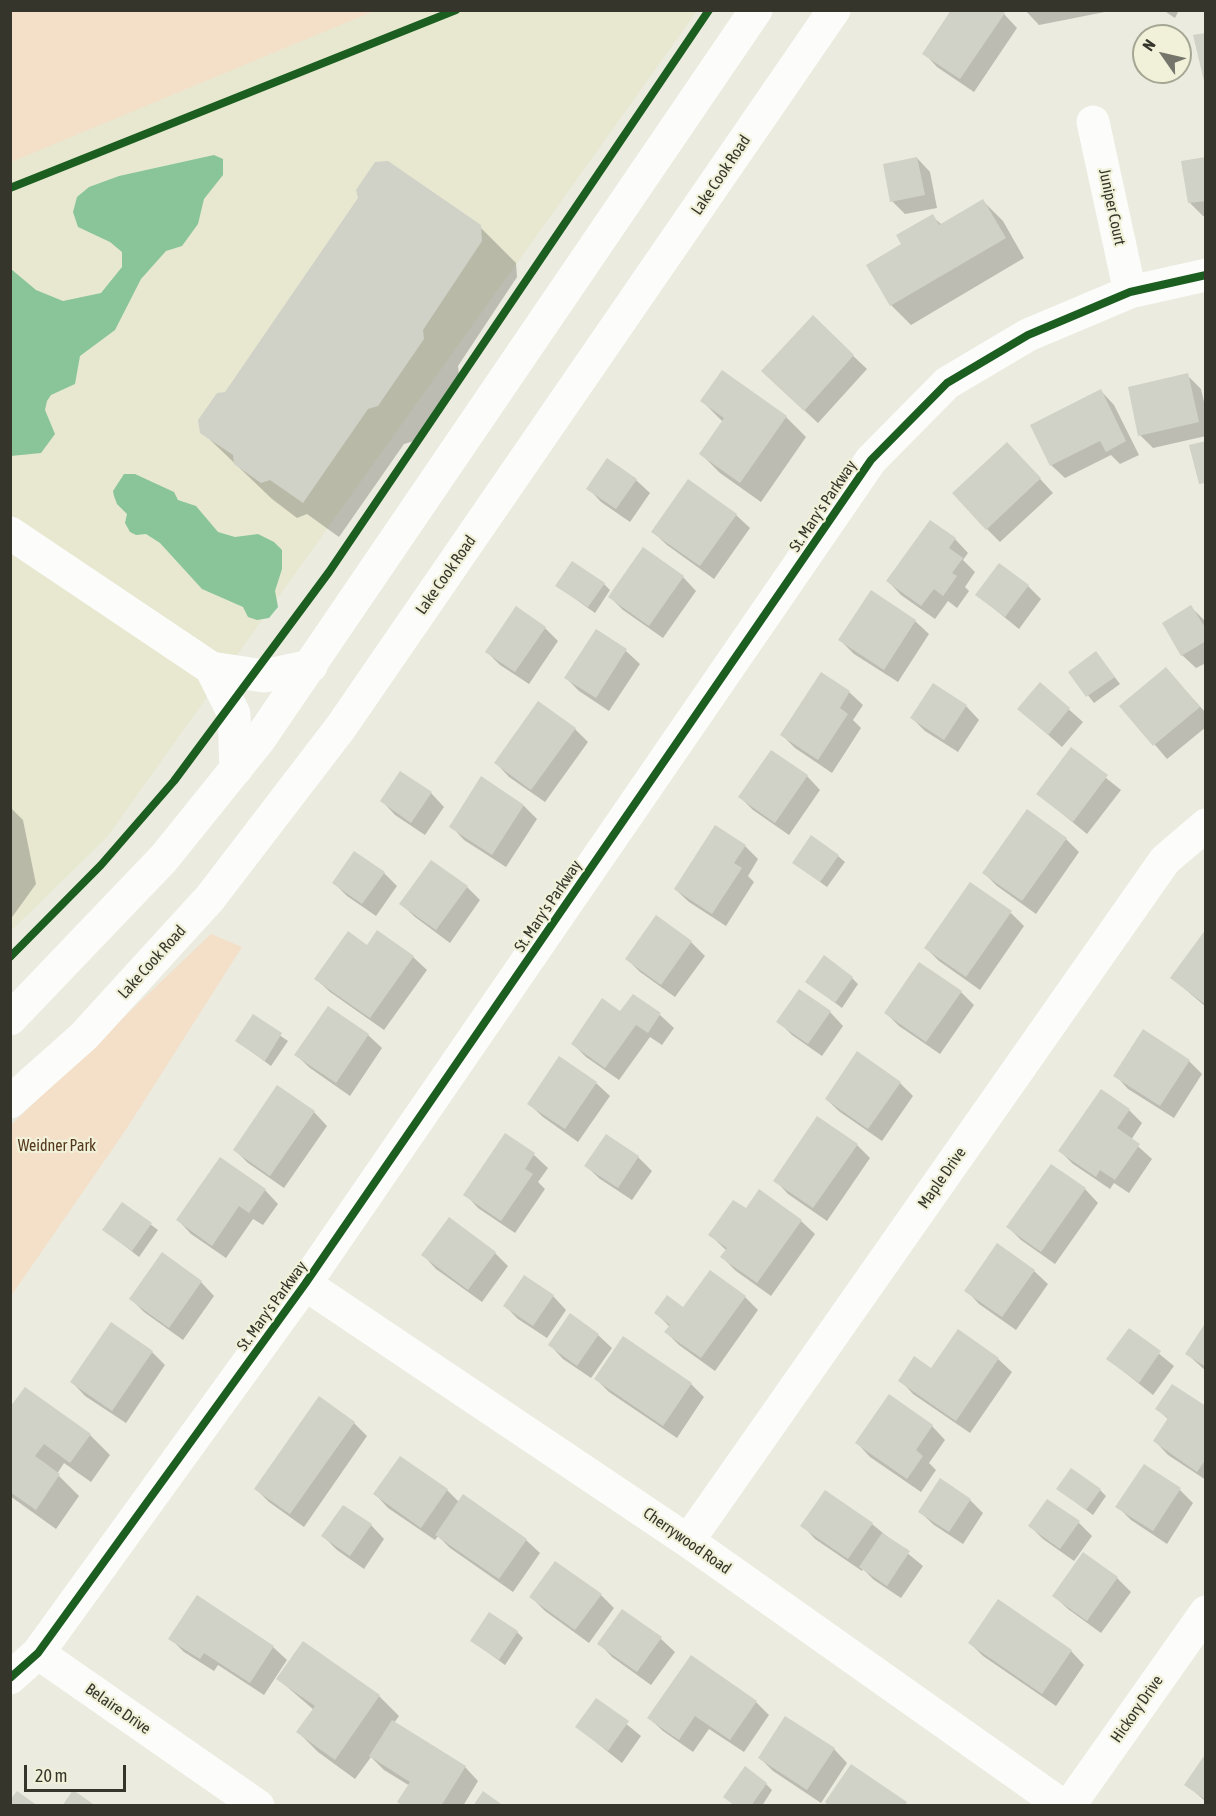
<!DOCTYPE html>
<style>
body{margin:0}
#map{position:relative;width:1216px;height:1816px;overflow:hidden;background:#ebebdf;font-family:"Asap Condensed",sans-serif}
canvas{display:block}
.frame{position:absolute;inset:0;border:12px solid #35352c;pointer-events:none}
.north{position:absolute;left:1132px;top:24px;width:60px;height:60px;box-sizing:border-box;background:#f1f1d9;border:2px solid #a6a694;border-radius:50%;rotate:304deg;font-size:16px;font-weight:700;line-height:24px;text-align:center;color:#35352c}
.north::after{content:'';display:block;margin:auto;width:21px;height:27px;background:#75756b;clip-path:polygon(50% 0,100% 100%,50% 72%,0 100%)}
.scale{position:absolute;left:24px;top:1765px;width:102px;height:27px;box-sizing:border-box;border:3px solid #35352c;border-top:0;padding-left:8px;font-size:18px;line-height:21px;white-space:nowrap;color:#35352c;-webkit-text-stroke:4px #f1f1d9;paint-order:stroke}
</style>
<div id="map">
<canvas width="1216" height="1816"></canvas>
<div class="frame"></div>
<div class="north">N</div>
<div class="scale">20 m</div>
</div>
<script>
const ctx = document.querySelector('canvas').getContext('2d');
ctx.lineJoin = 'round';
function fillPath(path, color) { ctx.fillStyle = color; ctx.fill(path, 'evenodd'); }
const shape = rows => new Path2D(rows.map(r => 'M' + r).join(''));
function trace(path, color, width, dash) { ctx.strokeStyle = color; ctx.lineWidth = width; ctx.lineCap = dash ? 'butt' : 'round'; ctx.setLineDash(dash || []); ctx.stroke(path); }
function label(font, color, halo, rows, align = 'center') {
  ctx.font = font + ' "Asap Condensed",sans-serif'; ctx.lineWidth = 4.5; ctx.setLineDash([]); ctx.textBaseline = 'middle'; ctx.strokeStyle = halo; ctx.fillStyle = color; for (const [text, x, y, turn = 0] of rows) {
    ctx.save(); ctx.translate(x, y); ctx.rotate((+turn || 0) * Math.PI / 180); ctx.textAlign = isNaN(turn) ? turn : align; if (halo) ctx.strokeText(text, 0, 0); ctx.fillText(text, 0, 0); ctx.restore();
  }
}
const built = shape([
 [370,11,697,11,107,837,11,931,11,159]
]);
const green = shape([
 [11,10,374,10,374,11,11,162],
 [211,934,242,947,125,1131,11,1296,11,1125]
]);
const water = shape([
 [214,155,223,159,223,175,204,199,198,224,182,246,166,251,141,279,115,330,80,356,75,384,51,395,47,401,45,410,55,434,41,453,11,456,11,269,36,290,63,301,101,293,122,267,122,252,110,242,78,227,73,212,77,197,89,187,119,176],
 [124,474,135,474,174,492,178,500,196,506,218,532,235,537,258,534,274,542,282,550,282,569,275,591,278,607,269,618,257,620,248,617,243,607,202,589,160,543,146,534,136,535,130,532,125,523,127,514,117,504,114,496,113,491]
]);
const shadow = shape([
 [1025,10,1115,10,1039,25],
 [1163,10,1179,10,1175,18],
 [1004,14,1017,28,974,92,937,67,924,53],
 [917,158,930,172,937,208,905,214,892,201],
 [1206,159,1206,216,1203,216,1190,203],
 [983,201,1003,221,1024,258,911,325,891,305,903,244,932,216,942,225],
 [480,227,516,263,517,277,458,366,459,375,414,441,404,444,339,537,307,514,297,518,272,499,202,432],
 [813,318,867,369,818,423,776,384],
 [722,372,786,417,806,437,761,502,720,473,700,453,723,422,702,401],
 [1187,375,1201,389,1206,410,1206,436,1153,448,1140,435],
 [1101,391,1114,405,1139,455,1120,464,1111,455,1065,478,1051,465],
 [1020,457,1053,493,1000,542,987,529],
 [636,480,650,493,630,522,601,502,588,488],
 [736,515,750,528,714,579,667,545,653,532],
 [955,539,968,553,963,560,975,572,965,587,969,591,957,608,948,601,935,619,901,595,888,581],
 [683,577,696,591,663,638,623,610,610,597],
 [604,584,610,590,595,613,557,586],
 [1028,586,1041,599,1019,629,977,595],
 [872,593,915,621,929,634,898,682,854,654,840,640],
 [1191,607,1206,622,1206,663,1196,668,1182,655],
 [545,628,558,641,529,684,500,665,487,652],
 [596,631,626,651,640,664,609,711,579,691,566,678],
 [1096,653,1120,684,1094,703,1070,672],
 [1166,669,1206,713,1206,727,1167,759,1122,706],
 [1040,684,1083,722,1062,747,1019,709],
 [849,692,863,705,853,720,861,728,832,773,795,748,782,735],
 [966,706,979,720,958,752,925,731,912,718],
 [575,729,588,742,545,802,509,777,496,763],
 [1071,750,1121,790,1087,834,1038,794],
 [807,776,820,790,789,835,753,810,740,797],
 [482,779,524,806,537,819,506,867,464,840,451,826],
 [431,793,444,807,425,835,395,815,382,801],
 [10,807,23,820,36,884,10,920],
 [1066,839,1079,852,1036,914,997,886,984,873],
 [745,846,758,859,748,876,754,882,726,926,689,902,675,889],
 [838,856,845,862,827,887,794,863],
 [384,873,397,886,376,916,347,896,334,883],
 [467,887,480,900,450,943,415,917,401,904],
 [1011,913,1024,926,980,990,939,961,926,948],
 [656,917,691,942,705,956,675,997,640,972,627,959],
 [378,932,413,957,427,970,384,1030,330,992,316,979,368,947],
 [1206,933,1206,1007,1172,978],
 [852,978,858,984,842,1008,807,982],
 [961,992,974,1005,940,1054,899,1026,886,1013],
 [633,996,660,1015,674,1028,662,1045,650,1037,619,1080,586,1057,572,1043,621,1013],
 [830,1012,843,1026,822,1056,792,1035,778,1021],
 [253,1017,288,1041,271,1066,237,1041],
 [368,1035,382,1048,350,1096,310,1068,296,1055],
 [1189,1061,1202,1074,1174,1118,1128,1089,1115,1075],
 [596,1083,610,1096,578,1142,543,1117,529,1104],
 [900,1083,913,1096,882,1141,840,1112,826,1099],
 [1129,1110,1142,1123,1131,1140,1152,1159,1129,1193,1114,1183,1110,1189,1073,1164,1060,1151],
 [314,1112,327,1126,284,1188,248,1163,235,1150],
 [506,1135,534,1155,548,1168,538,1182,545,1189,515,1233,478,1208,465,1194],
 [606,1136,638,1157,652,1171,632,1200,600,1179,586,1166],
 [857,1145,870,1158,827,1221,788,1194,775,1180],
 [1085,1189,1098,1203,1055,1264,1021,1240,1008,1227],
 [265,1190,278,1204,263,1225,253,1219,226,1258,191,1234,178,1220],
 [123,1204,158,1230,139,1257,104,1230],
 [746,1210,801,1221,815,1234,771,1296,736,1271,722,1257,727,1251,710,1235],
 [495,1253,508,1266,482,1302,436,1269,423,1255],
 [1034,1271,1048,1284,1016,1330,979,1304,966,1290],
 [201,1282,214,1296,183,1340,144,1312,131,1299],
 [553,1296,566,1310,547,1338,518,1319,505,1306],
 [745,1297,758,1310,715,1371,679,1345,666,1332,670,1327,656,1313],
 [1206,1328,1206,1371,1187,1354],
 [1130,1330,1174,1366,1153,1395,1108,1359],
 [598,1335,612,1348,591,1378,563,1359,550,1345],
 [152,1352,165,1365,126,1423,85,1396,72,1382],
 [998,1359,1012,1372,970,1433,913,1394,900,1380,931,1370],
 [596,1379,691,1384,704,1397,677,1438,609,1392],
 [889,1396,932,1426,945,1440,929,1463,936,1470,921,1492,870,1457,857,1443],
 [1206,1408,1206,1480,1168,1455,1155,1441,1169,1420,1157,1409],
 [10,1409,90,1435,110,1455,91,1482,64,1463,57,1474,79,1496,56,1529,10,1496],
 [354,1423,367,1436,304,1527,269,1502,256,1489],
 [1058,1489,1100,1490,1106,1496,1093,1515],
 [447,1490,459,1502,526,1540,540,1553,513,1592,450,1548,438,1536,435,1540,388,1508,375,1494],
 [1180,1490,1193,1503,1167,1544,1131,1520,1117,1506],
 [970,1500,983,1513,963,1544,934,1525,920,1512],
 [1079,1523,1092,1536,1074,1561,1043,1539,1030,1526],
 [872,1524,923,1566,901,1598,874,1580,863,1569,862,1571,815,1539,802,1525],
 [371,1525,384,1539,364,1569,337,1550,323,1536],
 [1084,1554,1117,1578,1131,1592,1101,1633,1068,1609,1054,1596],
 [601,1595,614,1608,589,1643,545,1611,531,1597],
 [622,1611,661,1639,675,1652,651,1685,612,1657,599,1643],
 [517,1632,523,1638,505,1665,472,1641],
 [170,1638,273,1647,287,1660,264,1695,218,1665,214,1671,184,1652],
 [970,1643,1071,1651,1084,1665,1056,1706,983,1656],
 [278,1679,379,1696,399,1716,394,1723,465,1767,478,1781,463,1806,403,1806,410,1786,384,1770,371,1757,355,1779,318,1752,298,1732,314,1710],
 [597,1700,641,1736,622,1763,577,1727],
 [756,1702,769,1715,744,1752,709,1729,693,1752,663,1731,649,1718],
 [834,1749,847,1763,821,1803,773,1771,760,1758],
 [1206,1755,1206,1802,1186,1784],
 [766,1784,772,1790,762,1806,735,1806,725,1797]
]);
const building = shape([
 [951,10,1001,10,1005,13,960,79,922,54],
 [1206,33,1206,85,1205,85,1193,35],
 [917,157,925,195,890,202,883,164],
 [1206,157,1206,201,1188,203,1181,161],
 [388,161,481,225,482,241,423,330,424,339,378,406,368,409,303,503,270,480,261,483,234,464,233,455,200,433,198,420,217,393,225,392,358,198,356,190,375,162],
 [983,199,1006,238,890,306,866,265,901,244,896,235,933,214,939,225],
 [813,315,854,355,804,411,761,371],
 [722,370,787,416,740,483,699,454,724,418,700,401],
 [1188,373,1199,422,1138,436,1128,387],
 [1101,389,1126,441,1106,452,1100,441,1050,466,1030,425],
 [1206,441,1206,483,1199,484,1189,445],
 [1007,442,1041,478,986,530,952,493],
 [607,458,637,479,616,509,586,489],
 [688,479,737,514,700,566,651,532],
 [930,520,956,538,949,548,963,558,952,573,957,576,943,596,934,589,921,606,886,581],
 [643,547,684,576,649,626,608,597],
 [572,561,605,583,588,607,555,586],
 [999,563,1029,585,1005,617,975,595],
 [871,590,916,620,884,670,838,640],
 [1191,605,1206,629,1206,641,1181,656,1162,623],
 [516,606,546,627,515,672,485,652],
 [596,629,627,649,596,698,564,678],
 [1096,651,1115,677,1086,697,1068,672],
 [1166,667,1200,707,1153,746,1119,706],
 [821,672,850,691,840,708,848,714,818,760,780,735],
 [1040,682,1070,708,1048,735,1017,709],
 [933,683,967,705,944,740,910,718],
 [538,701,576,728,531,790,494,763],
 [1071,747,1108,775,1073,822,1036,794],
 [771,750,808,775,775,823,738,797],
 [400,771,432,792,411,823,380,801],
 [481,776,524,805,492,855,449,827],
 [1027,809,1067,838,1022,901,982,873],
 [715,825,746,845,734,863,742,868,712,914,674,889],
 [811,835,839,855,820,882,792,863],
 [354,851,385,872,362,904,332,883],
 [431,860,468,886,436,930,399,904],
 [970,882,1012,911,966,977,924,948],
 [656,915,692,941,661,985,625,959],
 [1206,929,1206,1005,1170,978],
 [377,930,414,956,370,1018,314,979,348,931,367,945],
 [824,955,853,977,835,1003,805,982],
 [919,962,962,991,926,1042,884,1013],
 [799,989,831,1011,808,1044,776,1022],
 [633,994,661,1013,648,1033,636,1025,605,1068,571,1044,602,998,620,1011],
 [328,1006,369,1034,336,1083,294,1055],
 [253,1014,282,1033,265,1061,235,1041],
 [1143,1029,1190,1060,1160,1106,1113,1076],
 [857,1051,901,1082,868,1129,825,1099],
 [559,1056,597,1082,565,1129,527,1104],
 [277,1085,315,1111,270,1176,233,1150],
 [1101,1089,1130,1109,1117,1128,1140,1144,1115,1180,1100,1170,1096,1177,1058,1151],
 [817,1116,858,1144,813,1208,773,1181],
 [505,1133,535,1153,525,1169,533,1174,501,1221,463,1195],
 [606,1134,639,1156,618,1188,584,1166],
 [220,1157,266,1189,249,1213,239,1206,212,1246,176,1220],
 [1051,1164,1086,1188,1041,1252,1006,1227],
 [759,1189,802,1220,757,1283,720,1257,727,1248,708,1235,733,1200,746,1208],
 [122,1202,152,1223,132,1251,102,1230],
 [449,1217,496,1252,468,1290,421,1255],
 [997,1243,1035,1270,1002,1317,964,1291],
 [162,1252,202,1281,169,1328,129,1299],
 [710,1270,746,1296,701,1358,664,1332,670,1325,654,1313,667,1295,683,1307],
 [524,1275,554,1295,533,1326,503,1306],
 [570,1313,599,1334,577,1366,548,1345],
 [111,1322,153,1351,112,1411,70,1382],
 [1204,1325,1206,1326,1206,1367,1185,1354],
 [1129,1328,1161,1351,1139,1383,1106,1359],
 [958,1329,999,1358,956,1421,898,1381,914,1356,931,1368],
 [623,1336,692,1383,663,1426,594,1379],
 [1172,1384,1206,1406,1206,1459,1197,1472,1153,1441,1168,1418,1155,1409],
 [25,1387,91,1434,70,1463,44,1444,35,1456,60,1474,36,1510,10,1492,10,1407],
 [889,1394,933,1425,916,1450,923,1456,907,1479,855,1443],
 [319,1396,355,1422,290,1514,254,1489],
 [400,1456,448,1489,421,1528,373,1494],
 [1144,1464,1181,1488,1153,1531,1115,1507],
 [1071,1468,1101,1489,1086,1510,1056,1489],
 [940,1478,971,1499,949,1532,918,1512],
 [825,1490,873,1523,848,1559,800,1526],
 [463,1494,527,1539,499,1579,435,1535],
 [1047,1499,1080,1521,1060,1549,1028,1526],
 [343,1505,372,1524,350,1556,321,1536],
 [882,1533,910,1551,887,1586,859,1567],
 [1083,1552,1118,1577,1087,1621,1052,1596],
 [555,1561,602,1594,575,1630,529,1597],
 [197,1595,274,1646,250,1683,204,1653,200,1659,168,1639],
 [998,1599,1072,1650,1042,1694,968,1643],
 [622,1609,662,1637,637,1672,597,1644],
 [489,1612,518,1631,499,1660,470,1641],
 [303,1641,380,1695,335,1760,296,1732,315,1706,276,1679],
 [691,1655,757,1701,730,1740,695,1716,679,1740,647,1718],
 [596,1698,629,1721,608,1751,575,1727],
 [785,1716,835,1748,807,1790,758,1758],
 [392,1720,466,1766,441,1806,403,1806,397,1802,410,1782,369,1756],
 [1206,1753,1206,1800,1184,1785],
 [851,1764,907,1802,905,1806,829,1806,825,1802],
 [745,1766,767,1783,751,1806,735,1806,723,1797],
 [73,1790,96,1806,62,1806],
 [17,1791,38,1806,10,1806,10,1800],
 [483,1791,504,1806,473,1806]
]);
const minor = shape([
 [1093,122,1130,292],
 [10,533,211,668],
 [236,769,234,714,211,668,264,676,311,666],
 [305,1284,688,1541,1063,1806],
 [688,1541,1165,860,1206,825],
 [38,1653,258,1806],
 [10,1678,38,1653,305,1284,871,460,947,383,1028,335,1130,292,1206,275],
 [1069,1806,1206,1612]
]);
const major = shape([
 [10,1019,164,858,259,740,756,10],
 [10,1102,84,1036,210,898,341,727,834,10]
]);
const cycleway = shape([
 [10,188,456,10],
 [10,957,101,865,174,781,329,572,709,10],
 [10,1678,38,1653,305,1284,871,460,947,383,1028,335,1130,292,1206,275]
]);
const streetNames = [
 ["Lake Cook Road",721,175,-56],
 ["Juniper Court",1112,207,78],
 ["St. Mary's Parkway",823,506,-56],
 ["Lake Cook Road",446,575,-55],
 ["St. Mary's Parkway",548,906,-56],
 ["Lake Cook Road",152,962,-48],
 ["Maple Drive",942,1178,-55],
 ["St. Mary's Parkway",272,1306,-54],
 ["Cherrywood Road",687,1541,35],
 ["Belaire Drive",118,1709,35],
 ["Hickory Drive",1137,1709,-55]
];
const parkNames = [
 ["Weidner Park",57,1146]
];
fillPath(built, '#e8e8d1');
fillPath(green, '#f4dfc8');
fillPath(water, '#8ac59a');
fillPath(shadow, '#0003');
fillPath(building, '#d0d2c8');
trace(minor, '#fcfcfa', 33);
trace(major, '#fcfcfa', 33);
trace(cycleway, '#1b5e20', 8);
label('16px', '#35352c', '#f1f1d9', streetNames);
label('16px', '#55371b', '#f1f1d9', parkNames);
</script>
